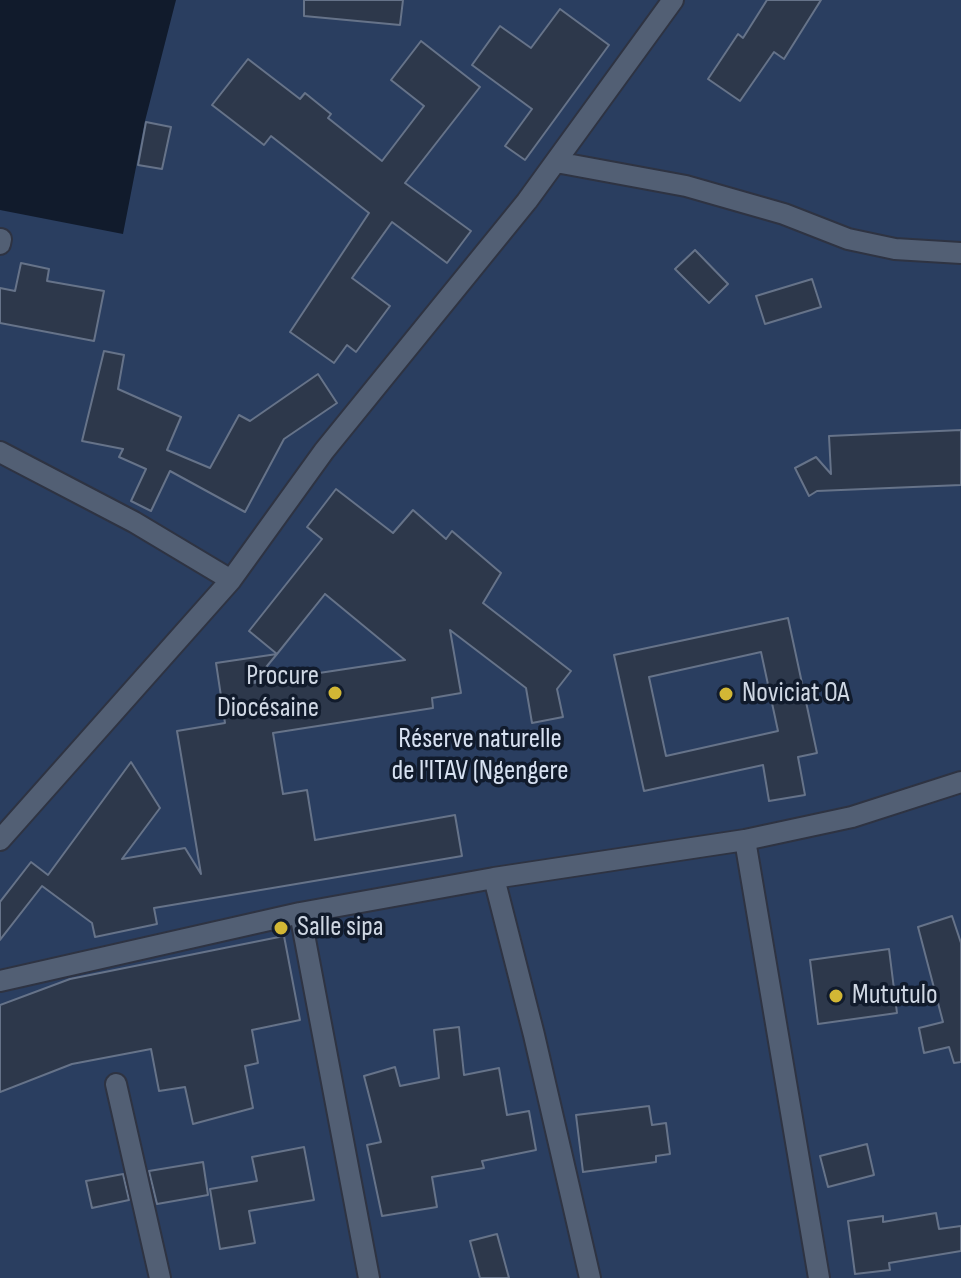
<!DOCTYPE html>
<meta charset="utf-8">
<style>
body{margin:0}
canvas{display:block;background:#111b2c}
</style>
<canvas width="961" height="1278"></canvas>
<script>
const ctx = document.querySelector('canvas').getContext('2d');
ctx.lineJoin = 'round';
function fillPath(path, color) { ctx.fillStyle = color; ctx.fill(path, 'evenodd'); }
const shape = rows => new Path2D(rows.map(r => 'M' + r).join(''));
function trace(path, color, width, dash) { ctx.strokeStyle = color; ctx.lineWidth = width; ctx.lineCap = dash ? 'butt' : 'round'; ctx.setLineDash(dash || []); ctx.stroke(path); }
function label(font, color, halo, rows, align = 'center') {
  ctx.font = font + ' "Sofia Sans Condensed",sans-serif'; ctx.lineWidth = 7; ctx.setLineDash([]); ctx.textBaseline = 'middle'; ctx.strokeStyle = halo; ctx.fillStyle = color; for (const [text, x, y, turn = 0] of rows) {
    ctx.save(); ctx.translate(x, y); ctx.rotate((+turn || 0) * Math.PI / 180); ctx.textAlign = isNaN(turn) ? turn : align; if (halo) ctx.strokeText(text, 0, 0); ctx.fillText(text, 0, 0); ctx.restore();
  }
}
const green = shape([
 [176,0,961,0,961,1278,0,1278,0,210,123,234,145,121]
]);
const building = shape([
 [304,0,403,0,400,25,304,16,304,0],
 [767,0,821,0,784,59,774,52,740,101,708,79,738,34,743,38,767,0],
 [560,9,609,45,525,160,505,146,532,109,472,65,500,26,531,48,560,9],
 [421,41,480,87,405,183,471,231,447,263,392,222,352,278,390,306,356,352,347,345,334,363,290,332,369,213,271,136,264,145,212,105,248,59,300,99,305,93,331,114,328,118,382,161,424,106,391,80,421,41],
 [146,122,171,127,162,169,138,165,146,122],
 [695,250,728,284,709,303,675,269,695,250],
 [21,263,49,269,47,281,104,291,94,341,0,323,0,288,15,291,21,263],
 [812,279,821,307,765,324,756,296,812,279],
 [104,351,124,355,118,389,181,417,167,450,210,468,239,415,250,421,318,374,337,403,284,439,245,512,170,471,151,511,131,501,146,469,119,457,123,449,82,441,104,351],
 [961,430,961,485,817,491,809,496,795,468,816,457,831,474,829,436,961,430],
 [336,489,393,533,413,510,446,539,452,531,501,573,483,603,571,671,557,689,563,717,532,723,526,688,450,630,461,693,432,698,433,708,273,733,283,794,307,790,315,840,455,815,462,856,154,908,157,924,95,937,92,923,42,886,0,940,0,902,31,862,48,875,131,762,160,808,122,859,185,848,201,874,177,731,225,723,216,663,277,654,249,631,322,539,307,527,336,489],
 [325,594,405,660,253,683,277,654,325,594],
 [788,618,817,753,798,757,805,795,769,801,763,765,644,791,614,655,788,618],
 [761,652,778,731,666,756,649,677,761,652],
 [952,916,961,943,961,1062,954,1063,949,1047,924,1053,919,1028,943,1022,918,927,952,916],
 [284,936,300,1020,252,1030,258,1063,245,1066,253,1108,193,1124,185,1087,159,1091,151,1049,72,1064,0,1092,0,1005,70,979,284,936],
 [889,949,897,1013,818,1024,810,960,889,949],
 [459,1027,464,1075,499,1068,507,1115,529,1111,536,1150,482,1161,484,1168,432,1177,437,1207,382,1216,367,1145,381,1142,364,1076,395,1067,400,1086,439,1078,434,1030,459,1027],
 [649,1106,652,1125,666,1123,670,1154,656,1156,656,1162,583,1172,576,1115,649,1106],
 [867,1144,874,1175,828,1187,820,1156,867,1144],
 [304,1147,314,1200,249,1211,255,1243,220,1249,210,1189,257,1181,252,1157,304,1147],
 [203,1162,208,1195,157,1204,149,1171,203,1162],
 [123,1174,129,1200,92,1208,86,1181,123,1174],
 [936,1213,939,1229,961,1226,961,1251,889,1263,890,1270,855,1274,848,1221,883,1216,883,1222,936,1213],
 [497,1234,509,1278,480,1278,470,1241,497,1234]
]);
const minor = shape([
 [556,162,686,186,784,214,848,239,895,249,961,253],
 [0,244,1,239],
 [0,452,134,522,231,580],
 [0,840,231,580,324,451,527,201,673,0],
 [745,840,819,1278],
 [494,878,534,1035,590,1278],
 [300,913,369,1278],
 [0,981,300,913,494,878,745,840,852,817,961,782],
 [116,1084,160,1278]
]);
const markers = [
 [335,693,8,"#d2b735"],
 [726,694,8,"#d2b735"],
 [281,928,8,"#d2b735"],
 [836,996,8,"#d2b735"]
];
const poiNames = [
 ["Procure",319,677,"right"],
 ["Diocésaine",319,709,"right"],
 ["Noviciat OA",742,694],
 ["Salle sipa",297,928],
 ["Mututulo",852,996]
];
const parkNames = [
 ["Réserve naturelle",480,740],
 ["de l'ITAV (Ngengere",480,772]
];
fillPath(green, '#2a3e60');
fillPath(building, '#2d384b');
trace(building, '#667389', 2);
trace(minor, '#2e3342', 24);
trace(minor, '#525f74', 20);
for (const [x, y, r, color] of markers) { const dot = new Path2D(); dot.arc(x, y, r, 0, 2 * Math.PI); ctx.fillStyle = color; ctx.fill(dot); trace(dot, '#111b2c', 3); }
label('28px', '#cfd7e3', '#111b2c', poiNames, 'left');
label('28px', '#d7e1f1', '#111b2c', parkNames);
</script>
